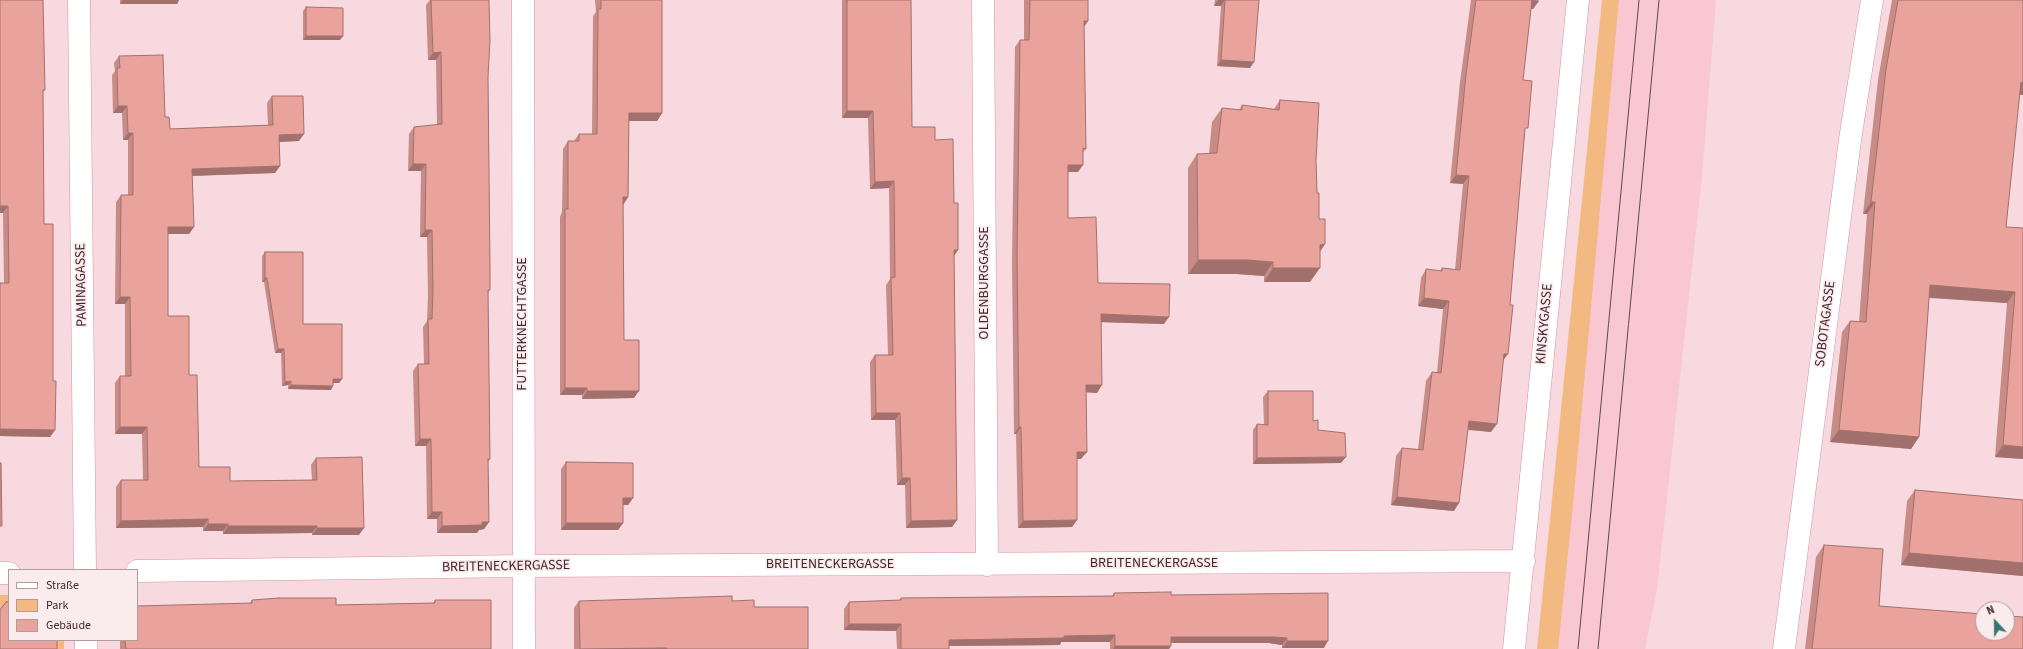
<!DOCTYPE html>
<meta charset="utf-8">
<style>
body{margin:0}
#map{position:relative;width:2023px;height:649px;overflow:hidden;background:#f7d9df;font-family:"Source Sans 3",sans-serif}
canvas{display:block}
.legend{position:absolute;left:8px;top:569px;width:130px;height:72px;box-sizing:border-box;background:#faebed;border:1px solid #b19da0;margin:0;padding:5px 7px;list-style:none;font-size:12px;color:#43272d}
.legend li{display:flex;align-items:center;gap:8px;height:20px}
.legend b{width:20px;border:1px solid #b19da0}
.north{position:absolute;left:1975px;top:601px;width:40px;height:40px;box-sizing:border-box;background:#faebed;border:1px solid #b19da0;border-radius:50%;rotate:338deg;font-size:11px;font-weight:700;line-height:16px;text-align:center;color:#43272d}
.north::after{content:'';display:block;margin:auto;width:14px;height:18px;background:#31776f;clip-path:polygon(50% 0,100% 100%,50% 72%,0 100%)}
</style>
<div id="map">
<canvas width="2023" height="649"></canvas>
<ul class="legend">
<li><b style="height:5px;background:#fff"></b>Straße</li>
<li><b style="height:11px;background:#f2b983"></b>Park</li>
<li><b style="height:11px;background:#e9a29c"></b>Gebäude</li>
</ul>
<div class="north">N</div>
</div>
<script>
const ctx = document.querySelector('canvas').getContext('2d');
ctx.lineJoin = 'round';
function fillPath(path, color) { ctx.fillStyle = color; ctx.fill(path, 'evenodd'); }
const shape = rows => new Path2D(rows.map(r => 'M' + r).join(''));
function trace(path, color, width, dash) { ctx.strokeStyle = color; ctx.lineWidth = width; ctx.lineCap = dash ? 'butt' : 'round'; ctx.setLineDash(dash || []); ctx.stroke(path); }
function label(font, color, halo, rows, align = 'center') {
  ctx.font = font + ' "Source Sans 3",sans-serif'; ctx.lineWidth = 3.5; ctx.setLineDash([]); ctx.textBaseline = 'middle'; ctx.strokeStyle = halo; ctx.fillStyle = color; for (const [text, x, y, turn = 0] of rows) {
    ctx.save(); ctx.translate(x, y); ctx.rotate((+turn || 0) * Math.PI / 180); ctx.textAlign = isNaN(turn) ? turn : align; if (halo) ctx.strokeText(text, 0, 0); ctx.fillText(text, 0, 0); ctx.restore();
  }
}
const built = shape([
 [1619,0,1716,0,1702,176,1657,589,1645,649,1558,649]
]);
const green = shape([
 [1602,0,1619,0,1573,505,1558,649,1537,649],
 [0,595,9,595,9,640,64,640,64,649,0,649]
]);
const minor = shape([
 [79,0,85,570],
 [523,0,524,649],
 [983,0,987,565],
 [137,571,524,566,1524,561],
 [0,573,9,573],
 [86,640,86,649],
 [1514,649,1578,0],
 [1784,649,1850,140,1872,0]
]);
const tram = shape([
 [1578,649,1639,0],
 [1598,649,1659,0]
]);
const wall = shape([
 [0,0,45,90,43,92,44,224,55,430,50,437,0,436,0,283,4,283],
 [120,0,179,0,177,4,120,4],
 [430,0,489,0,488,77,490,290,488,293,490,459,488,462,489,522,484,529,479,530,477,533,437,533,437,519,427,519,426,446,415,446,413,371,418,364,424,364,423,327,427,321,428,296,427,237,420,237,421,171,408,171,409,134,414,127,437,125,436,60,428,60,426,5],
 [595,0,662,0,662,113,657,121,629,121,628,197,623,205,624,340,634,398,582,399,582,395,560,395,560,217,562,212,563,149,568,141,574,141,579,134,592,134,593,16,596,12],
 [842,0,911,0,912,127,935,140,954,203,958,250,954,256,957,520,952,527,906,528,905,485,897,485,895,420,871,420,870,362,875,355,888,355,886,285,890,279,889,188,870,189,868,118,842,118],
 [1024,0,1088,0,1088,21,1084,27,1086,149,1083,152,1078,172,1068,172,1068,218,1098,283,1164,324,1101,322,1097,393,1086,392,1081,459,1077,459,1077,520,1072,527,1018,528,1016,434,1014,434,1012,263,1015,47,1020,40,1024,40],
 [1215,0,1259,0,1250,68,1217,66,1221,6,1214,6],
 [1471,0,1539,0,1533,9,1531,9,1523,80,1525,132,1503,361,1491,432,1468,430,1454,511,1391,505,1396,456,1402,448,1418,449,1426,381,1432,372,1437,373,1443,309,1418,306,1421,278,1426,269,1440,271,1442,268,1455,270,1463,184,1450,183,1460,82],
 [1892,0,2023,0,2023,95,2019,94,2006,227,2023,228,2023,459,1995,457,2007,303,1929,298,1919,437,1911,449,1830,442,1842,332,1850,321,1859,322,1867,214,1863,214,1878,80],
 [306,7,343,36,340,40,303,40,303,11],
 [119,56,165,117,170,129,268,125,267,103,272,96,299,141,279,142,280,166,275,173,192,176,194,227,189,234,168,234,168,316,189,375,199,467,230,481,312,480,311,465,316,458,359,535,312,535,312,533,223,534,223,531,203,531,203,527,116,528,116,487,121,480,143,480,142,434,115,434,115,383,120,376,125,376,125,304,115,304,116,202,121,195,128,195,128,140,123,140,122,113,113,113,112,75,115,71,114,63],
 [1280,100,1316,161,1317,193,1319,219,1325,244,1320,252,1310,282,1264,282,1264,276,1237,274,1188,274,1188,168,1197,154,1209,154,1212,122,1222,108,1239,110,1242,105,1274,109],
 [265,252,303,324,342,379,339,383,333,383,331,390,288,389,288,385,282,386,281,353,275,353,264,282,262,282,262,256],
 [1268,391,1313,421,1318,430,1341,463,1253,464,1253,430,1257,424,1264,425,1263,397],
 [566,462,633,498,628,505,623,505,623,523,618,530,561,530,561,469],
 [1915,490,2023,500,2023,576,1901,565,1907,501],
 [1824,545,1879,606,2023,649,1805,649,1816,557],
 [1114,593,1171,595,1324,648,1282,648,1282,645,1269,643,1171,643,1169,649,1110,649,1110,642,1061,642,1060,645,949,646,949,649,897,649,896,631,844,630,844,609,849,602,899,600,901,598,1112,596],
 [252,600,336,605,433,603,435,600,491,649,120,649,120,640,137,640,250,603],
 [579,601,732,601,754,607,808,649,574,649,574,608]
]);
const shadedWall = shape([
 [123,0,179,0,177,4,120,4],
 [1218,0,1225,0,1221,6,1214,6],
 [1532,0,1539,1,1533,9,1526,8],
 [1084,21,1088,21,1083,28],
 [306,36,343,36,340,40,303,40],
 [441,52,436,60,428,60,433,53],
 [1221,60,1254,62,1250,68,1217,66],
 [2021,82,2023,83,2023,95,2012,94],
 [118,106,127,106,122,113,113,113],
 [847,111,873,111,868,118,842,118],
 [629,113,662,113,657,121,624,121],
 [128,133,133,133,128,140,123,140],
 [304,134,299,141,274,142,279,135],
 [413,164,426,164,421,171,408,171],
 [1068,165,1083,165,1078,172,1063,172],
 [280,166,275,173,187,176,192,169],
 [1456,175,1469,176,1463,184,1450,183],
 [894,181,889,188,870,189,875,182],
 [623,197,628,197,623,205,618,205],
 [1871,202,1875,202,1867,214,1863,214],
 [0,206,8,206,3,213,0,213],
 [168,227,194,227,189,234,163,234],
 [425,230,432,230,427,237,420,237],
 [1325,244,1315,258,1320,245],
 [954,250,958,250,953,257],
 [1198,260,1247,260,1273,262,1264,276,1237,274,1188,274],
 [1273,268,1320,268,1310,282,1264,282],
 [265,278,267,278,264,282,262,282],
 [1930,285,2015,292,2007,303,1922,297],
 [120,297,130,297,125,304,115,304],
 [1424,298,1449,301,1443,309,1418,306],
 [1101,314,1169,317,1164,324,1096,322],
 [278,349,284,349,281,353,275,353],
 [1504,354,1508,354,1502,362],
 [333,379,342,379,339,383,331,383],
 [291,381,288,385,282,386,285,382],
 [291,385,333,386,331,390,288,389],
 [1086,385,1102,385,1097,393,1081,392],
 [565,388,587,388,582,395,560,395],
 [587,391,639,391,634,398,582,399],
 [876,413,900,413,895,420,871,420],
 [1469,421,1497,424,1491,432,1463,429],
 [120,427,147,427,142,434,115,434],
 [1019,427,1021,427,1016,434,1014,434],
 [0,429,55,430,50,437,0,436],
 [1839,430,1919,437,1911,449,1830,442],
 [420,439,431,439,426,446,415,446],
 [2003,445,2023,447,2023,459,1995,457],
 [1077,452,1087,452,1081,459,1072,459],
 [1346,457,1341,463,1253,464,1257,458],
 [902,478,910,478,905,485,897,485],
 [1397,497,1459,503,1454,511,1391,505],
 [623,498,633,498,628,505,618,505],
 [432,512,442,512,437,519,427,519],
 [208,519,203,527,116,528,121,521],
 [957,520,952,527,906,528,911,521],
 [1077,520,1072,527,1018,528,1023,521],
 [482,522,489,522,484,529,479,530,477,533,437,533,442,526],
 [566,523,623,523,618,530,561,530],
 [208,524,228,524,223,531,203,531],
 [228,526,317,526,312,533,223,534],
 [317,528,364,528,359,535,312,535],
 [1909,553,2023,563,2023,576,1901,565],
 [849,624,901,624,896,631,844,630],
 [1115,635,1110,642,1061,642,1060,645,945,646,949,640,1064,636],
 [1171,637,1274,637,1287,638,1282,645,1269,643,1167,643],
 [1287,641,1328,641,1324,648,1282,648],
 [1115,646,1171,646,1169,649,1113,649],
 [667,648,666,649,617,649]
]);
const building = shape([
 [0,0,43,0,45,90,43,90,44,224,53,224,53,381,56,381,55,430,0,429,0,283,9,283,8,206,0,206,0,0],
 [431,0,489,0,490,41,488,77,490,268,490,290,488,290,490,459,488,459,489,522,482,522,482,525,442,526,442,512,432,512,431,439,420,439,418,364,429,364,428,319,432,319,433,289,432,230,425,230,426,164,413,164,414,127,442,124,441,52,433,53,431,0],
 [601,0,662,0,662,113,629,113,628,197,623,197,624,340,639,340,639,391,587,391,587,388,565,388,565,209,568,209,568,141,579,141,579,134,597,134,598,9,601,9,601,0],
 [847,0,911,0,912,127,935,127,935,140,953,139,954,203,958,203,958,250,954,250,957,520,911,521,910,478,902,478,900,413,876,413,875,355,893,355,891,278,895,277,894,181,875,182,873,111,847,111,847,0],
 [1030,0,1088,0,1088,21,1084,21,1086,149,1083,148,1083,165,1068,165,1068,218,1096,217,1098,283,1170,284,1169,317,1101,314,1102,385,1086,385,1087,452,1077,452,1077,520,1023,521,1021,427,1019,427,1017,256,1020,40,1029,40,1030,0],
 [1223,0,1259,0,1254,62,1221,60,1225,0,1223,0],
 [1476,0,1532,0,1523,80,1532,81,1528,128,1525,128,1510,305,1513,305,1508,354,1504,354,1497,424,1469,421,1459,503,1397,497,1402,448,1423,450,1432,372,1441,373,1449,301,1424,298,1426,269,1442,271,1442,268,1460,270,1469,176,1456,175,1466,74,1476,0],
 [1898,0,2023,0,2023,83,2021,82,2006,227,2023,228,2023,447,2003,445,2015,292,1930,285,1919,437,1839,430,1850,321,1866,322,1875,202,1871,202,1886,69,1898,0],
 [306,7,343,8,343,36,306,36,306,7],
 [163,55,165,117,169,117,170,129,273,125,272,96,303,96,304,134,279,135,280,166,192,169,194,227,168,227,168,316,189,316,189,375,197,375,199,467,230,467,230,481,317,480,316,458,362,457,364,528,317,528,317,526,228,526,228,524,208,524,208,519,121,521,121,480,148,480,147,427,120,427,120,376,131,376,130,297,120,297,121,195,133,195,133,133,128,133,127,106,118,106,117,68,120,68,119,56,163,55],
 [1280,100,1319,103,1316,161,1317,193,1319,193,1319,219,1325,219,1325,244,1320,245,1320,268,1273,268,1273,262,1247,260,1198,260,1197,154,1217,153,1222,108,1242,110,1242,105,1279,110,1280,100],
 [265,252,303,252,303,324,342,324,342,379,333,379,333,386,291,385,291,381,285,382,284,349,278,349,267,278,265,278,265,252],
 [1268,391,1313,391,1313,421,1318,420,1318,430,1345,433,1346,457,1257,458,1257,424,1268,425,1268,391],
 [566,462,633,463,633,498,623,498,623,523,566,523,566,462],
 [0,463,1,463,2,526,0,526,0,463],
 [1915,490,2023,500,2023,563,1909,553,1915,490],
 [1824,545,1883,549,1879,606,1983,614,1983,633,2007,633,2007,616,2023,617,2023,649,1812,649,1824,545],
 [1171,592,1171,595,1328,593,1328,641,1287,641,1287,638,1274,637,1171,637,1171,646,1115,646,1115,635,1064,636,1064,638,949,640,949,649,901,649,901,624,849,624,849,602,901,600,901,598,1114,596,1114,593,1171,592],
 [732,596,732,601,754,600,754,607,808,607,808,649,667,649,667,648,580,649,579,601,732,596],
 [279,598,336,598,336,605,435,603,435,600,491,600,491,649,126,649,125,640,137,640,137,606,252,603,252,600,279,598],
 [6,602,9,602,9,640,57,640,57,649,0,649,0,610,6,602]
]);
const streetNames = [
 ["OLDENBURGGASSE",985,283,-90],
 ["PAMINAGASSE",82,285,-91],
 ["FUTTERKNECHTGASSE",523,324,-90],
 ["KINSKYGASSE",1545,324,-85],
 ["SOBOTAGASSE",1826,324,-83],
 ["BREITENECKERGASSE",1154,564],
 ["BREITENECKERGASSE",830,565],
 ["BREITENECKERGASSE",506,567,-1]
];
fillPath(built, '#f8c7d1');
fillPath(green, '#f2b983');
trace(minor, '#d691a1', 23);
trace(minor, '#fff', 22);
trace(tram, '#63474d', 1);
fillPath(wall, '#c88b86');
fillPath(shadedWall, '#a3716d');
fillPath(building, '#e9a29c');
trace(building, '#a3716d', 1);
label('14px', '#43272d', '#faebed', streetNames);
</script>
